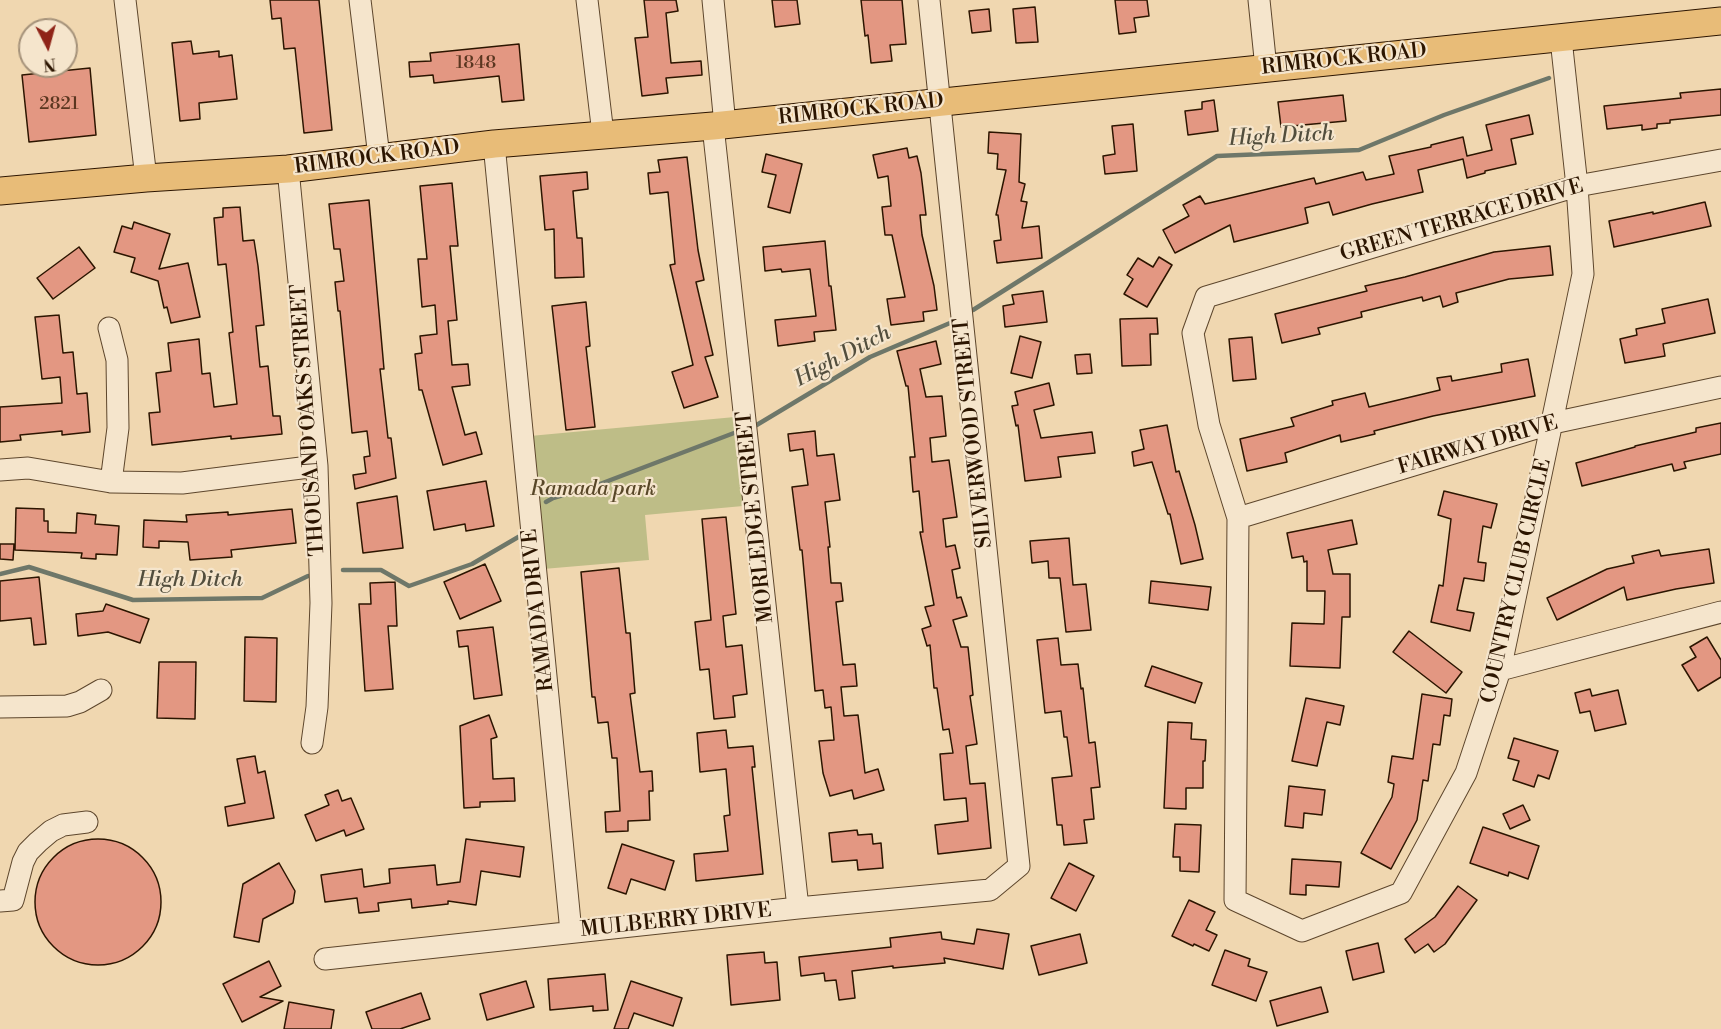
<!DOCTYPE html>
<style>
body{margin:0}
#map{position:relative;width:1721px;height:1029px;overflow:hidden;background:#f0d7b0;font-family:"Libre Bodoni",serif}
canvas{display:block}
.north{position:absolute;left:18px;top:18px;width:60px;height:60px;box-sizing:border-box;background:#f5e5cc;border:2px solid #a5927a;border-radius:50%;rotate:174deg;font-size:16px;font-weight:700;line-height:24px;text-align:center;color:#2c1500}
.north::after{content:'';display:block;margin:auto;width:21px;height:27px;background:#8f2418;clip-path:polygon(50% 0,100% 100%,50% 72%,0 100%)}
</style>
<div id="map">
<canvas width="1721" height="1029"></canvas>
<div class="north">N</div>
</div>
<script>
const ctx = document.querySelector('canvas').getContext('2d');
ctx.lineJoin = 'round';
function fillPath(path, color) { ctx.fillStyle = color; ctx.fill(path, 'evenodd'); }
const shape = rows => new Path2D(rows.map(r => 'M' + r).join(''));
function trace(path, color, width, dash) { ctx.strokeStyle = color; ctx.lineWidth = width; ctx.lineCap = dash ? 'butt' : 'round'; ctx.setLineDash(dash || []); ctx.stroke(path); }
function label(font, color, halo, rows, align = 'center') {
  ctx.font = font + ' "Libre Bodoni",serif'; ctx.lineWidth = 4.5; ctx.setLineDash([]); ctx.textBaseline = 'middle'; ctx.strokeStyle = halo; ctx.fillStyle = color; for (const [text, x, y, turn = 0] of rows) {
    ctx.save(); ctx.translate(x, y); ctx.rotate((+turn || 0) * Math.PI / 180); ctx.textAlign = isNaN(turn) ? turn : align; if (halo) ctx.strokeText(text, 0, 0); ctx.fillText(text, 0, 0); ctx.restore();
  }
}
const green = shape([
 [735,417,743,506,645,515,649,560,543,569,530,436]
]);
const stream = shape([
 [973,310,1217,156,1359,150,1444,115,1549,78],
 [755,426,870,357,950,323],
 [546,502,553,498,600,484,734,433],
 [343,570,381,570,409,586,472,564,520,536],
 [0,574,29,567,133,600,262,598,308,576]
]);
const building = shape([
 [270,0,319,0,332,130,304,133,295,48,284,49,281,18,272,19,270,0],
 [644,0,676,0,678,11,666,13,671,63,701,61,702,75,666,78,668,93,642,96,635,38,648,37,644,0],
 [772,0,797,0,800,24,775,27,772,0],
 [861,0,902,0,906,44,890,45,892,61,871,63,868,35,865,36,861,0],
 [1115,0,1147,0,1149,16,1134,18,1136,32,1119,34,1115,0],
 [1035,7,1038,42,1016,43,1013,9,1035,7],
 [989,9,991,31,972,33,969,11,989,9],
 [191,41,193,54,219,51,219,57,232,55,237,99,199,103,200,119,180,121,172,43,191,41],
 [519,44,524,100,502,102,499,76,434,83,433,75,410,77,409,62,431,61,430,53,519,44],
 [90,68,96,135,29,142,22,75,90,68],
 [1721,89,1721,115,1670,120,1670,123,1657,124,1657,128,1642,130,1642,125,1607,129,1604,106,1681,98,1680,93,1721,89],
 [1343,95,1346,121,1281,127,1278,102,1343,95],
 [1214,100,1218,131,1188,135,1185,111,1202,109,1202,102,1214,100],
 [1529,115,1533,134,1511,139,1516,164,1485,171,1485,173,1467,178,1463,159,1418,170,1423,192,1372,204,1333,215,1329,202,1305,208,1308,223,1234,242,1230,225,1175,253,1163,230,1189,216,1183,205,1200,196,1205,204,1314,178,1316,184,1363,172,1366,180,1394,174,1389,156,1431,147,1431,145,1463,137,1467,156,1492,150,1486,125,1529,115],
 [1133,124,1137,171,1105,174,1103,156,1115,154,1112,126,1133,124],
 [989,132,1021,134,1019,182,1025,184,1021,201,1027,202,1022,228,1039,226,1042,258,997,263,994,241,1001,240,998,215,996,215,1006,170,997,169,998,154,988,153,989,132],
 [907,148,909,158,917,156,921,173,926,215,920,215,922,235,934,286,937,310,923,312,924,321,891,325,887,299,905,297,892,235,885,235,882,207,891,206,888,176,878,178,873,155,907,148],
 [766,154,802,164,790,213,768,207,776,175,762,172,766,154],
 [687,157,698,250,704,280,696,282,713,355,705,357,718,397,684,408,672,372,693,365,670,265,675,264,668,192,650,194,648,173,660,172,658,160,687,157],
 [587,172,588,189,573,191,577,238,582,238,584,277,555,278,554,229,545,230,540,176,587,172],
 [452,183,458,246,450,246,457,320,448,321,452,365,468,364,470,385,452,387,465,435,476,432,482,454,443,465,422,390,419,390,415,354,422,353,420,336,437,334,435,305,422,307,418,259,427,259,420,186,452,183],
 [369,200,384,369,380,369,388,438,391,438,396,478,355,489,353,475,366,473,364,457,370,456,367,431,352,433,340,311,338,311,335,282,344,281,340,249,334,249,329,204,369,200],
 [1705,202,1711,226,1614,247,1609,221,1653,212,1653,214,1705,202],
 [240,207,243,241,254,240,258,266,264,325,256,326,260,367,268,366,273,416,280,416,282,434,231,439,231,436,152,445,149,413,160,412,156,373,171,371,168,343,199,339,202,374,210,373,214,407,237,404,229,333,233,332,226,264,218,265,214,218,223,217,223,208,240,207],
 [134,222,170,234,159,269,188,263,200,317,171,323,167,307,164,308,158,281,131,272,135,258,114,252,122,226,132,229,134,222],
 [825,241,829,286,831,286,836,330,814,332,815,341,778,346,775,320,816,316,810,269,782,272,781,269,765,271,763,247,825,241],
 [1550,246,1553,275,1509,279,1456,293,1458,302,1443,307,1440,296,1423,301,1422,297,1361,312,1362,317,1318,328,1320,334,1282,343,1275,314,1367,291,1365,286,1405,277,1494,252,1550,246],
 [79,247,95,268,53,299,37,278,79,247],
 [1159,257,1172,265,1147,307,1124,294,1133,279,1127,275,1138,258,1153,267,1159,257],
 [1043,291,1047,322,1005,327,1003,306,1014,304,1012,295,1043,291],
 [1708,299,1715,333,1663,344,1665,356,1625,363,1620,339,1637,335,1636,329,1665,323,1662,309,1708,299],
 [586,302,590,346,586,347,595,427,566,430,552,306,586,302],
 [59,315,63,353,73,352,77,394,87,393,90,432,62,435,62,431,20,435,21,440,0,442,0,407,62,403,60,377,42,379,35,317,59,315],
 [1157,318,1158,334,1150,334,1151,365,1122,366,1120,319,1157,318],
 [1020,336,1041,342,1032,378,1011,373,1020,336],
 [1252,337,1256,379,1233,381,1229,339,1252,337],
 [936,341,941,364,920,369,926,397,942,396,946,436,930,438,932,462,949,460,957,517,943,519,946,547,955,545,960,568,952,570,957,598,961,597,967,616,953,620,961,647,968,647,971,675,973,695,970,696,977,744,966,746,970,784,985,783,991,848,938,854,935,825,968,821,966,798,944,800,940,754,953,753,949,729,943,730,937,688,934,688,930,645,927,646,922,629,931,626,925,607,934,605,920,532,923,532,919,491,913,492,910,457,915,457,908,386,906,386,897,351,936,341],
 [1090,354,1092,373,1077,374,1075,355,1090,354],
 [1528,359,1535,396,1433,416,1374,431,1375,434,1341,442,1340,435,1285,453,1287,462,1247,471,1240,439,1294,426,1291,418,1333,405,1332,401,1365,393,1369,407,1440,390,1437,378,1451,376,1452,381,1502,372,1501,364,1528,359],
 [1049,383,1054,405,1034,410,1041,438,1092,432,1095,453,1058,457,1061,477,1025,481,1018,425,1016,426,1012,406,1018,405,1015,392,1049,383],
 [1721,423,1721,454,1684,462,1686,468,1674,471,1672,464,1582,486,1576,463,1635,447,1635,446,1696,432,1696,428,1721,423],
 [1167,425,1176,472,1179,471,1195,525,1203,559,1181,564,1170,514,1168,514,1152,462,1134,466,1132,452,1144,449,1140,430,1167,425],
 [815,431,817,456,834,454,840,500,825,502,830,547,828,547,831,583,841,583,843,601,836,602,843,665,855,664,857,686,841,687,844,716,858,715,865,773,878,769,884,790,854,799,852,790,830,796,823,773,819,741,834,740,831,707,825,708,823,690,815,691,802,550,800,550,792,487,808,485,803,449,790,451,788,434,815,431],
 [486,481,494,526,466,531,465,524,434,530,427,491,486,481],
 [1444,491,1497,504,1491,528,1483,526,1478,562,1486,563,1484,581,1464,578,1457,610,1474,613,1470,631,1431,622,1439,585,1443,586,1451,519,1438,515,1444,491],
 [397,496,403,548,363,553,357,503,397,496],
 [16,508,44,509,44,521,48,521,48,532,76,533,77,513,96,515,95,524,119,526,117,555,96,554,96,559,81,558,82,553,15,550,16,508],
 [292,509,296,543,231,550,232,557,190,560,188,542,159,541,159,548,143,547,144,520,187,522,186,515,228,512,228,515,292,509],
 [726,517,736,614,723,616,726,647,742,645,747,694,733,696,735,717,714,719,709,669,700,670,695,622,711,620,702,519,726,517],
 [1352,520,1357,544,1328,550,1333,574,1350,574,1350,617,1342,617,1340,668,1290,666,1292,623,1324,624,1325,591,1307,591,1307,561,1304,562,1303,556,1292,558,1287,533,1352,520],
 [1069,538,1073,585,1086,584,1091,630,1066,632,1060,578,1049,578,1048,561,1032,563,1030,541,1069,538],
 [0,544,14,544,13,560,0,559,0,544],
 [1709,549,1714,583,1676,589,1627,600,1624,587,1557,620,1547,598,1607,569,1634,563,1632,556,1659,550,1661,556,1709,549],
 [485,564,501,601,460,619,444,582,485,564],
 [619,568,626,633,630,633,635,693,630,694,640,772,652,771,653,791,649,791,650,820,628,821,628,831,606,832,605,812,620,811,617,758,612,758,608,722,598,723,595,697,592,697,581,572,619,568],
 [39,577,46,644,34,645,31,618,0,621,0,581,39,577],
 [1151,581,1211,587,1208,610,1149,603,1151,581],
 [395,582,397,626,388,626,393,689,365,691,359,604,371,604,370,583,395,582],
 [106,604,149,619,140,643,108,632,78,636,76,614,103,611,106,604],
 [493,627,502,695,474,699,468,646,459,647,457,631,493,627],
 [1409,631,1462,672,1446,693,1393,652,1409,631],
 [245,637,277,638,276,702,244,701,245,637],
 [1707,637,1721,660,1721,677,1698,691,1682,665,1696,657,1690,647,1707,637],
 [1058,638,1061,665,1078,664,1081,689,1083,688,1089,743,1095,742,1100,787,1091,788,1094,819,1084,820,1087,843,1064,845,1062,825,1057,825,1052,778,1072,776,1067,737,1064,737,1061,711,1045,713,1037,640,1058,638],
 [159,662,196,662,195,719,157,718,159,662],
 [1152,666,1202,683,1195,703,1145,686,1152,666],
 [1590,689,1592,696,1618,690,1626,724,1595,731,1590,711,1580,713,1575,693,1590,689],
 [1422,694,1452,699,1450,716,1444,715,1440,745,1433,744,1428,781,1423,780,1417,820,1391,869,1361,853,1392,797,1394,784,1388,782,1392,756,1413,759,1422,694],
 [1306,698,1344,706,1340,725,1327,722,1317,766,1292,761,1306,698],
 [489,715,497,737,491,739,493,779,514,778,515,801,480,802,480,807,464,808,460,726,489,715],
 [1168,722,1192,723,1191,739,1206,740,1205,761,1203,761,1203,788,1186,788,1186,809,1164,808,1168,722],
 [726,730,728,748,753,746,755,767,752,767,763,874,696,881,694,854,728,851,724,816,730,815,726,769,700,772,697,733,726,730],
 [1514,738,1558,751,1549,779,1538,775,1534,787,1513,780,1519,761,1508,758,1514,738],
 [255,756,258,773,265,771,274,818,228,826,225,807,245,803,237,759,255,756],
 [1289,786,1325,790,1322,815,1304,813,1303,828,1285,826,1289,786],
 [338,790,342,801,351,798,364,829,346,836,344,830,316,841,305,815,329,805,325,795,338,790],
 [1523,805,1530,820,1510,829,1503,814,1523,805],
 [1175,824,1201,825,1199,872,1180,871,1180,857,1173,857,1175,824],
 [1483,827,1539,846,1528,879,1509,872,1508,876,1470,863,1483,827],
 [857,830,858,835,872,834,873,844,881,843,883,868,858,870,857,860,832,862,829,833,857,830],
 '35 902a63 63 0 1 1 126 0a63 63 0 1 1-126 0Z',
 [466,839,524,847,520,877,481,871,476,905,448,901,448,904,412,908,411,899,378,903,379,911,359,913,357,898,325,902,321,875,362,869,364,887,390,883,389,869,435,865,437,885,460,882,466,839],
 [622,844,674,861,665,890,631,879,626,894,608,888,622,844],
 [1292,859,1341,862,1339,887,1306,885,1306,895,1290,894,1292,859],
 [279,863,295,891,293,903,263,919,259,942,234,937,243,884,279,863],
 [1069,863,1094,876,1076,911,1051,898,1069,863],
 [1458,886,1477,900,1445,944,1434,952,1428,944,1415,953,1405,939,1435,917,1458,886],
 [1189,900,1215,912,1206,930,1217,935,1209,951,1194,944,1193,946,1172,936,1189,900],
 [977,929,1009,934,1003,969,944,958,945,963,893,968,893,966,852,971,855,998,839,1000,836,980,825,981,824,973,801,976,799,957,891,947,890,938,941,932,942,939,974,944,977,929],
 [1080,934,1087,963,1039,975,1031,946,1080,934],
 [1378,943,1384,972,1353,980,1346,951,1378,943],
 [1225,950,1250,959,1248,966,1267,972,1256,1001,1212,985,1225,950],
 [764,952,765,963,777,962,780,1000,731,1005,727,955,764,952],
 [269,961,281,986,260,997,283,1001,242,1022,223,984,269,961],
 [605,974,608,1010,593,1011,593,1006,550,1010,548,979,605,974],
 [526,981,534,1007,487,1020,480,994,526,981],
 [631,981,682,998,673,1026,634,1013,628,1029,614,1029,631,981],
 [1321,987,1328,1012,1277,1026,1270,1001,1321,987],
 [421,993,430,1019,400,1029,372,1029,366,1012,421,993],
 [289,1002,334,1010,331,1029,284,1029,289,1002]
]);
const minor = shape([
 [125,0,146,178],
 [360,0,379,157],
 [587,0,603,134],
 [713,0,725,125],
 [1259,0,1266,68],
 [1561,39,1577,186,1583,274,1500,670,1466,773,1401,893,1302,931,1235,900,1238,518,1209,425,1193,333,1206,297,1577,186,1721,160],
 [713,126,798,908],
 [494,144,571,932],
 [288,169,317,466,321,603,317,707,312,743],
 [109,328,117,360,118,428,111,482],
 [0,470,28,468,111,482,182,483,317,466],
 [1238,518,1553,423,1721,387],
 [1500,670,1721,612],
 [0,707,67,706,80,702,101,690],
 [0,901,13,900,23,862,28,852,38,842,51,831,63,825,87,822],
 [325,959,798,908,990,890,1019,866,929,0]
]);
const major = shape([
 [0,191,146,178,288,169,494,144,713,126,1721,21]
]);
const numberNames = [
 ["1848",476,64],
 ["2821",59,105]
];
const streetNames = [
 ["RIMROCK ROAD",1344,60,-6],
 ["RIMROCK ROAD",861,110,-6],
 ["RIMROCK ROAD",377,158,-7],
 ["GREEN TERRACE DRIVE",1462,221,-16],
 ["THOUSAND OAKS STREET",309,420,-94],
 ["SILVERWOOD STREET",974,433,-96],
 ["FAIRWAY DRIVE",1478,446,-16],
 ["MORLEDGE STREET",756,517,-96],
 ["COUNTRY CLUB CIRCLE",1517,581,-77],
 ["RAMADA DRIVE",539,610,-96],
 ["MULBERRY DRIVE",676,921,-6]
];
const parkNames = [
 ["Ramada park",593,490]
];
const waterNames = [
 ["High Ditch",1281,137,-3],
 ["High Ditch",843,357,-28],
 ["High Ditch",190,581]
];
fillPath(green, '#bebd87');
trace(stream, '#6e7769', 4.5);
fillPath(building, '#e39782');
trace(building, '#2c1500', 1.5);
trace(minor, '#5d462c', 23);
trace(major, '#2c1500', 29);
trace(minor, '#f5e5cc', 21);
trace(major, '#e8bc78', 27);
label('18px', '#5a3620', null, numberNames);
label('21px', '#2c1500', '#f5e5cc', streetNames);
label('italic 21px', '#584728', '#f5e5cc', parkNames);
label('italic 22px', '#524e3d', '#f5e5cc', waterNames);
</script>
